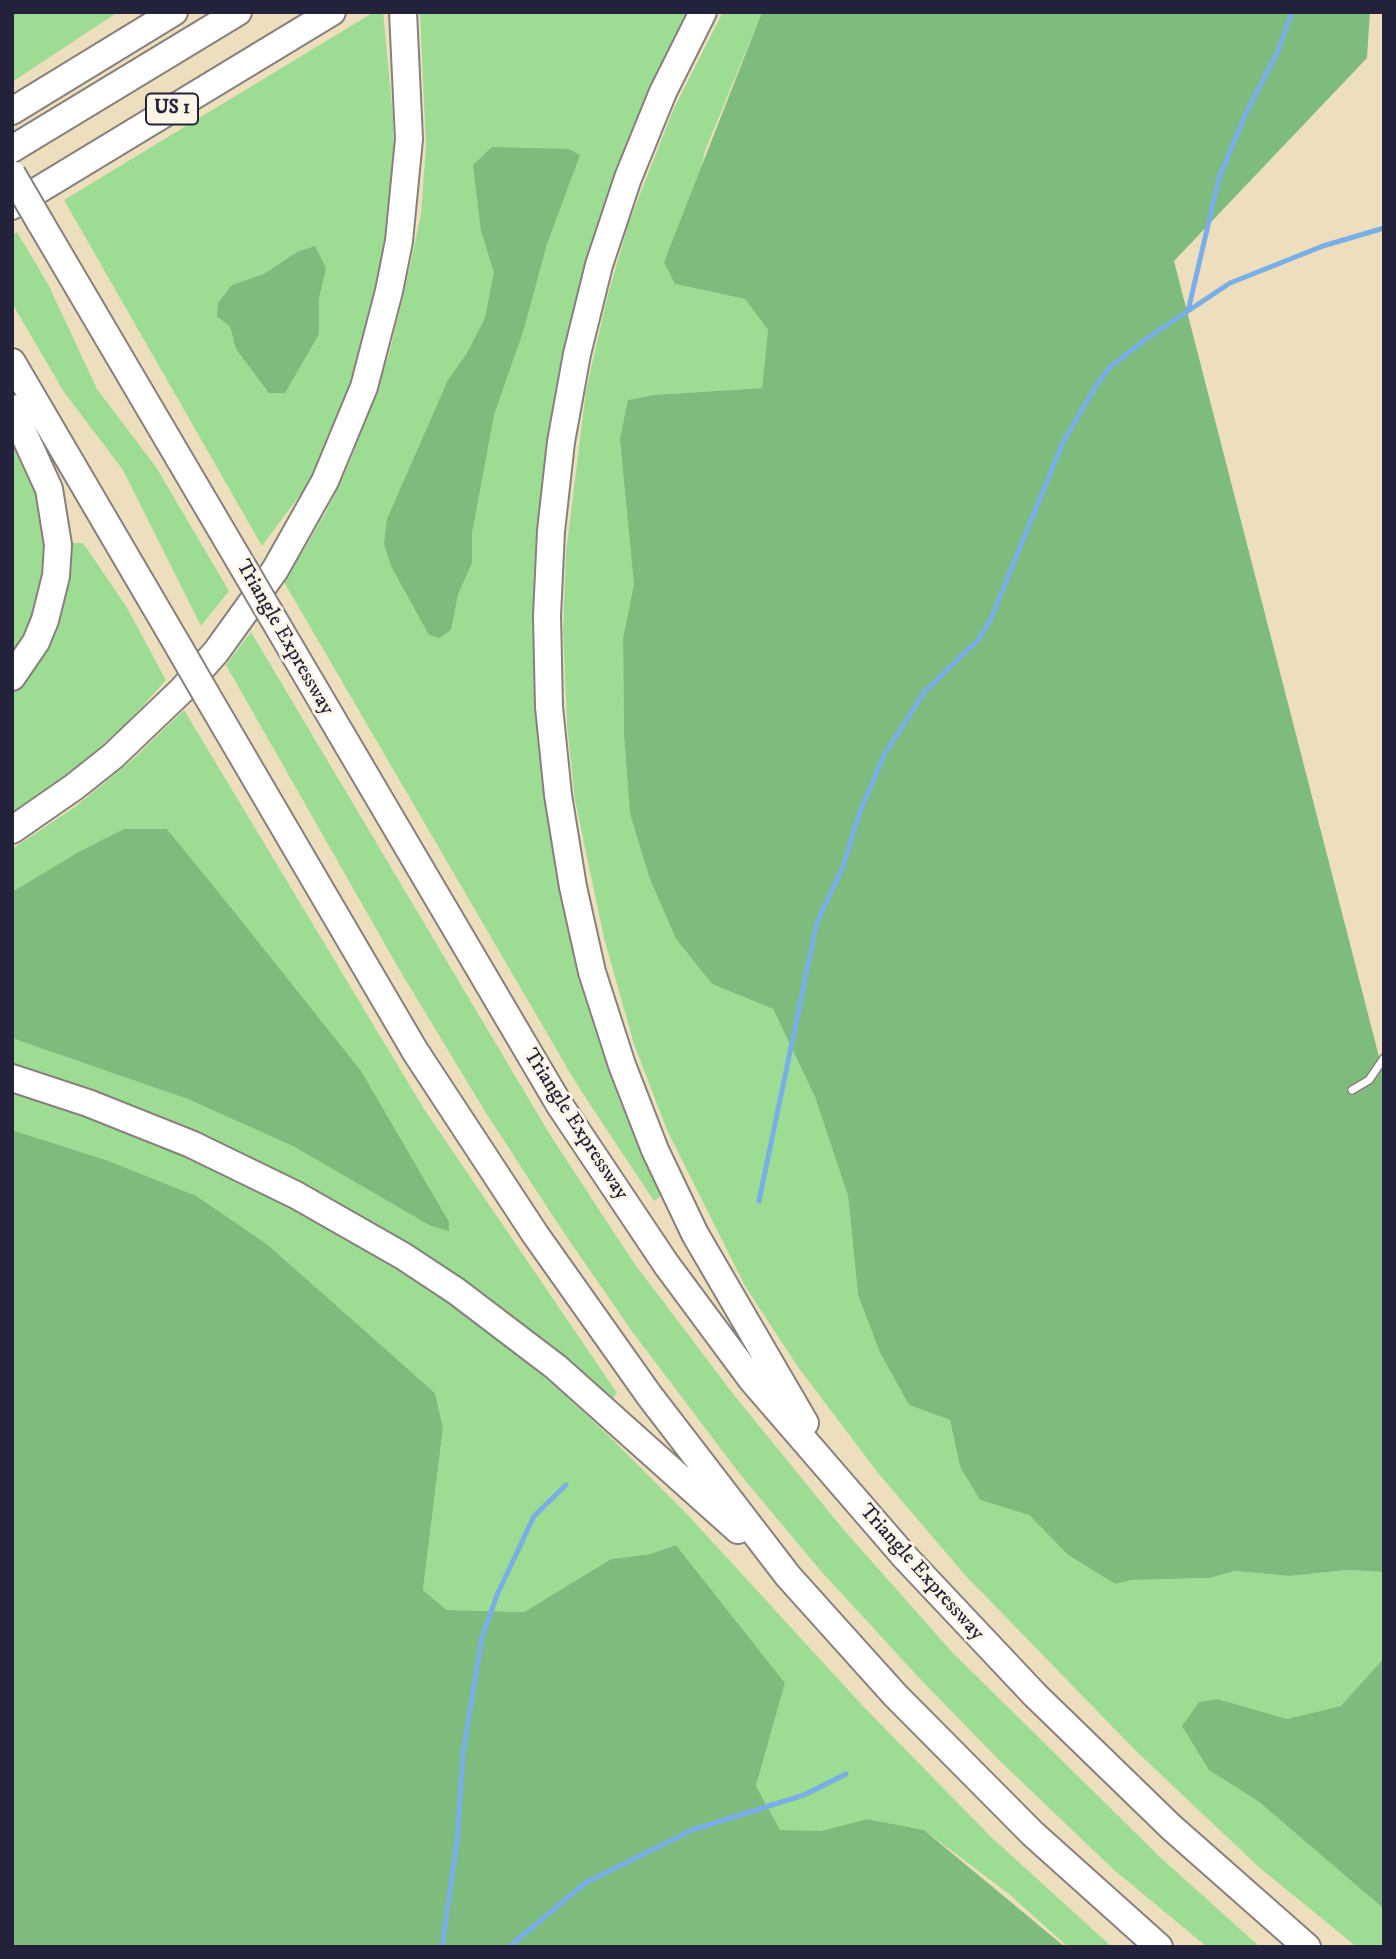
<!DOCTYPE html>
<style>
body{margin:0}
#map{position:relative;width:1396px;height:1959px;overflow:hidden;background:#eddfbd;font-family:"IM FELL DW Pica",serif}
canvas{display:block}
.frame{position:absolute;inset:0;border:14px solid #22223b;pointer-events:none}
</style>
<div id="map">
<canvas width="1396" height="1959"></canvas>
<div class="frame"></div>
</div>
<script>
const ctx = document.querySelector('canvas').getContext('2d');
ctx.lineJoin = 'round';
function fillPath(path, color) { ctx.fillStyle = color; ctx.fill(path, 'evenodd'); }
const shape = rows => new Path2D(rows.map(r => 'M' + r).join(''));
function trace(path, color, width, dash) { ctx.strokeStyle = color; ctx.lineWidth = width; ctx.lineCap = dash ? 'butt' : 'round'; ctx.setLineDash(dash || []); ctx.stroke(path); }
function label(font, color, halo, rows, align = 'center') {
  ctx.font = font + ' "IM FELL DW Pica",serif'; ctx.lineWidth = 6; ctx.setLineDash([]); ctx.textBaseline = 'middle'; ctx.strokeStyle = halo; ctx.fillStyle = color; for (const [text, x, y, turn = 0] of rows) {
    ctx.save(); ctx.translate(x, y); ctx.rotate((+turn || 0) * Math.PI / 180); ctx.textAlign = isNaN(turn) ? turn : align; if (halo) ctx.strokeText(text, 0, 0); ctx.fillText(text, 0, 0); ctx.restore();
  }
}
const green = shape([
 [12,12,118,12,12,82],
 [374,12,383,12,393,116,394,175,388,233,376,294,355,370,333,431,308,484,262,546,64,200],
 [420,12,693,12,662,74,542,523,587,992,610,1072,664,1194,654,1201,576,1083,284,582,326,512,349,464,389,354,405,288,421,214,426,147],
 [723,12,762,12,705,151,675,284,745,299,768,330,762,388,653,395,628,400,634,584,623,638,624,736,630,814,649,877,676,939,712,984,773,1009,815,1097,848,1196,858,1295,880,1353,909,1405,950,1420,960,1467,980,1500,1029,1515,1068,1555,1115,1584,1132,1580,1210,1578,1235,1571,1290,1576,1347,1570,1384,1572,1384,1658,1342,1706,1287,1719,1218,1699,1209,1770,1259,1802,1384,1909,1384,1947,1357,1947,1261,1869,1136,1751,965,1575,878,1473,798,1367,745,1286,667,1130,634,1044,604,938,575,800,567,724,563,630,566,552,586,391,607,298,629,222,674,108],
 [17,232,48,284,97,389,156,467,229,591,201,626,123,470,64,392,12,303,12,235],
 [12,430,32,473,45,518,47,564,39,611,12,658],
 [70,543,83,543,126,606,166,680,128,722,64,779,12,814,12,694,28,677,53,634,67,587],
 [251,632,552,1138,634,1263,734,1395,843,1529,952,1652,1161,1858,1260,1947,1207,1947,1113,1869,1002,1763,922,1681,820,1570,739,1473,631,1330,560,1227,486,1113,399,969,226,665],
 [184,710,424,1109,617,1393,610,1402,424,1257,12,1068,12,849,75,807,131,761],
 [12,1090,147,1138,237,1178,391,1261,479,1324,559,1389,610,1437,686,1513,861,1704,990,1836,1112,1947,1068,1947,1009,1894,924,1830,867,1819,821,1831,780,1831,756,1786,785,1683,676,1545,650,1554,611,1559,524,1612,447,1610,423,1590,443,1428,435,1393,268,1245,106,1160,12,1130]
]);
const forest = shape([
 [762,12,1370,12,1367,58,1174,261,1384,1076,1384,1572,1347,1570,1290,1576,1235,1571,1210,1578,1132,1580,1115,1584,1068,1555,1029,1515,980,1500,960,1467,950,1420,909,1405,880,1353,858,1295,848,1196,815,1097,773,1009,712,984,676,939,649,877,630,814,624,736,623,638,634,584,620,439,628,400,653,395,762,388,768,330,745,299,675,284,664,262],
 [492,147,569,149,580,155,547,244,523,332,494,415,472,533,472,563,458,594,451,630,440,638,429,635,391,566,384,544,387,519,448,380,467,353,485,318,494,272,481,231,473,165],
 [315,246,326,268,319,298,319,334,285,393,269,393,236,349,230,326,217,317,218,303,232,285,264,274,297,252],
 [124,829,167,829,240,919,361,1071,449,1222,449,1231,431,1226,293,1146,188,1099,12,1038,12,892,77,853],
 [12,1130,106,1160,196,1196,268,1245,435,1393,443,1428,423,1590,447,1610,524,1612,611,1559,650,1554,676,1545,785,1683,756,1786,780,1830,821,1831,867,1819,924,1830,1065,1947,12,1947],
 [1384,1658,1384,1909,1259,1802,1209,1770,1182,1726,1199,1702,1218,1699,1287,1719,1341,1706]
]);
const stream = shape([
 [1188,311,1219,178,1246,113,1277,53,1292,12],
 [759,1201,817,922,843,867,859,814,884,755,925,691,978,640,990,621,1063,442,1097,384,1109,368,1146,339,1230,283,1323,246,1384,228],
 [442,1947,457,1841,463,1753,482,1637,497,1595,534,1516,566,1485],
 [509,1947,585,1883,692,1830,804,1795,846,1774]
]);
const lane = shape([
 [1352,1090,1369,1080,1384,1058]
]);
const highway = shape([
 [703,12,663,92,628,178,599,265,577,354,561,442,551,531,547,616,549,707,558,795,573,887,592,972,622,1065,655,1150,695,1234,805,1423],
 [12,111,174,12],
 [12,149,238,12],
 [12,206,332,12],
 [40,222,243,567],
 [12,362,180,649],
 [12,408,49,489,58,545,56,576,45,620,36,642,12,677],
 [270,613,559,1104,666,1264,752,1380,904,1556,1035,1695,1171,1827,1307,1947],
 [206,694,415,1051,535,1234,649,1395,788,1576,895,1695,1033,1834,1159,1947],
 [12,830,74,787,113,756,182,690,216,652,275,570,325,481,364,387,389,291,399,241,409,139,403,12],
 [12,1078,88,1103,191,1144,296,1195,403,1256,456,1291,556,1367,738,1530]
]);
const highwayBridge = shape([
 [12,174,40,222],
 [243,567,270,613],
 [180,649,206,694]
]);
const shields = [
 [172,109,52]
];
const shieldNames = [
 ["US 1",172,109]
];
const streetNames = [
 ["Triangle Expressway",284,638,60],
 ["Triangle Expressway",575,1125,57],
 ["Triangle Expressway",921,1573,48]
];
fillPath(green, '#9ddd93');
fillPath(forest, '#7ebc7d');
trace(stream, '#79aee6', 5);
trace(lane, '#88807c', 10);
trace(highway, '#88807c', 30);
trace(lane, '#fff', 7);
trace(highway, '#fff', 26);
trace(highwayBridge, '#88807c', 30, []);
trace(highwayBridge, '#fff', 26);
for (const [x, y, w] of shields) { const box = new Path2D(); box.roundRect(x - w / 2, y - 15.5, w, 31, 5); ctx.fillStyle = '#fcf5e5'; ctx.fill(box); trace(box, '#22223b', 2); }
label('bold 19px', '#22223b', null, shieldNames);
label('21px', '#22223b', '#fcf5e5', streetNames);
</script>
